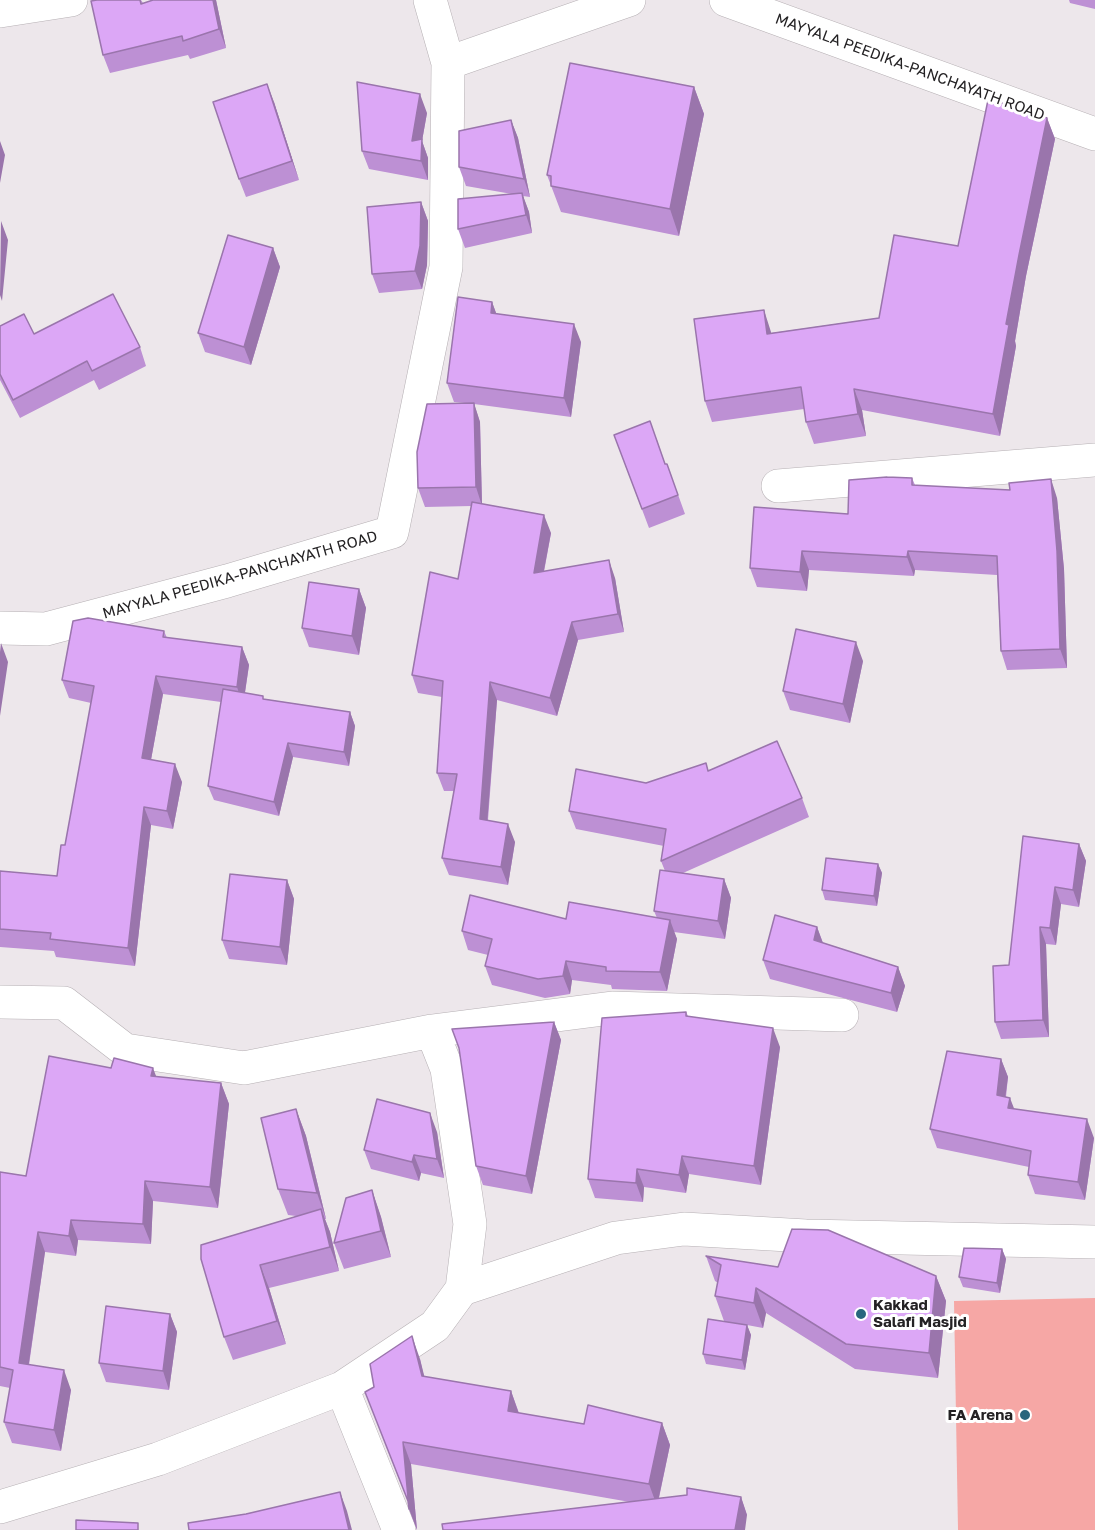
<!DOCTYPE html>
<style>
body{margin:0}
canvas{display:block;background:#ede7eb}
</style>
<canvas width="1095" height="1530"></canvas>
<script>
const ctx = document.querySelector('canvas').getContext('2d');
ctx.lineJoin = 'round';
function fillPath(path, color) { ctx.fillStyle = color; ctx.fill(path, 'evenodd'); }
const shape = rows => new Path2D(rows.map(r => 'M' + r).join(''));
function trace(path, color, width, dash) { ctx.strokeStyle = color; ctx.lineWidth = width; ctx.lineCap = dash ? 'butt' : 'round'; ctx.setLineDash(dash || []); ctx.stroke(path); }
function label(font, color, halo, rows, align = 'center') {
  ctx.font = font + ' "Golos Text",sans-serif'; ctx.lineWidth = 6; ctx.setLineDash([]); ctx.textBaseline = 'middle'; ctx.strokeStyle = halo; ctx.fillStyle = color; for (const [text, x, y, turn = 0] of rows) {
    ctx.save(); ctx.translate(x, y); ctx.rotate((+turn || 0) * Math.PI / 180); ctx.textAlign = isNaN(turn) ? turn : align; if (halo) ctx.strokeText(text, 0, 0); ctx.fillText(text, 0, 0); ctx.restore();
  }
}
const green = shape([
 [1095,1298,1095,1530,958,1530,954,1301]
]);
const minor = shape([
 [430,0,448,63],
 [726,0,1095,134],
 [0,11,71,0],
 [778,486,1095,460],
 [0,628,46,629,227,581,392,532,446,267,448,63,629,0],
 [0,1002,64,1003,125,1050,244,1068,432,1031,612,1008,842,1015],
 [462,1289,616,1238,684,1229,806,1236,1095,1242],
 [342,1388,399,1530],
 [0,1507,158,1459,342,1388,435,1326,462,1289,470,1224,447,1069,432,1031]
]);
const wall = shape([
 [97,0,141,0,143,3,216,0,226,48,190,59,188,55,110,73,103,55],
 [1069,0,1095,0,1095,9,1070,3],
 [694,87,704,114,679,236,561,212,547,175],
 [274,102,299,180,246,197,239,179],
 [427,113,422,141,428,158,428,180,369,169,362,151],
 [1047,118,1055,139,1026,276,1015,341,1016,346,1000,436,862,410,866,436,814,444,806,422,804,409,712,422,705,401,771,332,771,333,879,318,958,246],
 [511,120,518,138,530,197,523,196,529,212,532,233,465,248,458,229,512,194,466,186,459,167],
 [421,202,428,221,427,265,422,289,379,293,372,274],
 [273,248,280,267,251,365,205,352,198,333],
 [492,302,496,313,581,342,571,417,474,404,480,422,482,504,551,533,544,572,615,578,624,632,578,640,557,716,497,700,488,820,515,842,508,885,449,875,442,858,454,791,444,791,437,773,442,697,418,693,412,675,458,579,472,506,425,507,418,488,465,403,454,402,447,383],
 [0,326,34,334,140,347,146,366,99,390,94,380,20,418,0,380],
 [614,435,657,440,665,464,667,464,685,514,649,528],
 [912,478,915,485,1057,498,1064,569,1067,668,1007,670,1001,651,997,575,915,570,914,576,809,570,807,591,757,587,750,568],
 [359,589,366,608,359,655,309,647,302,628],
 [164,631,167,638,242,647,249,665,245,693,264,699,350,712,355,726,349,766,293,757,279,816,214,800,208,786,221,702,163,694,151,760,182,782,173,829,151,825,135,966,56,957,54,951,0,947,0,871,57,876,65,845,91,703,69,698,62,680],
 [863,661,850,723,790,710,783,691],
 [709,771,802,798,809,817,683,873,724,879,731,898,725,939,674,932,677,939,667,991,612,989,611,985,572,980,570,994,545,998,492,985,485,966,488,955,468,950,462,931,566,919,657,918,654,911,665,871,661,861,664,846,576,829,569,811,646,783],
 [1079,844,1086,861,1079,907,1061,904,1056,945,1046,944,1049,1037,1001,1039,995,1022,1009,965],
 [878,864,882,873,877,906,825,900,822,890],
 [287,880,294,899,287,965,229,959,222,940],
 [817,927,823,943,898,967,905,986,897,1012,770,979,763,960],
 [686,1012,688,1016,780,1047,761,1185,689,1174,686,1193,644,1187,643,1202,595,1198,588,1179],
 [554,1022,561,1040,532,1194,483,1185,476,1166],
 [1001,1059,1008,1077,1006,1097,1014,1109,1094,1138,1085,1200,1035,1194,1028,1175,1029,1167,937,1148,930,1129],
 [156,1077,221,1083,229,1104,218,1208,153,1201,151,1244,78,1240,76,1256,45,1252,29,1365,71,1390,61,1451,12,1443,4,1422,10,1388,0,1386,0,1172,26,1176],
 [296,1109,306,1136,326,1219,325,1219,330,1232,339,1271,269,1288,286,1344,233,1360,224,1337,201,1259,296,1216,288,1215,278,1189],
 [437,1132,444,1178,421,1173,419,1181,371,1169,364,1150],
 [372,1190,381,1217,391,1257,344,1269,334,1243],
 [1002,1249,1006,1259,1000,1293,963,1287,959,1277],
 [706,1256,778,1267,936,1276,946,1301,938,1378,855,1369,766,1313,763,1328,747,1325,751,1335,745,1370,706,1364,703,1354,724,1321,715,1296,718,1283,715,1281],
 [170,1314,177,1332,169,1390,106,1382,99,1363],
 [420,1359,424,1377,511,1391,519,1413,584,1424,662,1423,670,1445,659,1498,741,1497,747,1515,630,1502,411,1464,417,1530,409,1509,409,1504,365,1392]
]);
const shadedWall = shape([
 [213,0,216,0,226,48,219,29],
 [267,84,274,102,299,180,292,161],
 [694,87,704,114,679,236,670,209],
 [420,94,427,113,422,141,428,158,428,180,421,161,412,141],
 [1047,118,1055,139,1026,276,1015,341,1016,346,1000,436,993,414,1006,324,1019,255],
 [511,120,518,138,530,197,524,179],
 [0,141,5,155,0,183],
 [522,193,529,212,532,233,526,215],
 [421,202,428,221,427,265,422,289,415,271],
 [1,221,8,240,2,301,0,295],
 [273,248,280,267,251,365,244,347],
 [492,302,499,321,491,313],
 [764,310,771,332,774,355,767,334],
 [574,324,581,342,571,417,564,398],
 [854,389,862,410,866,436,858,414],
 [474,403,480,422,482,506,476,487],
 [1051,479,1057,498,1064,569,1067,668,1060,649],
 [544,515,551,533,540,591,534,573],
 [802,551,809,570,807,591,800,572],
 [908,551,915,570,914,576,907,557],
 [609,560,615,578,624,632,618,614],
 [359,589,366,608,359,655,352,636],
 [572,622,578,640,557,716,550,698],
 [856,642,863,661,850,723,843,704],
 [1,643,8,662,0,716,0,652],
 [242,647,249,665,243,705,237,687],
 [156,676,163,694,148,776,142,758],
 [490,682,497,700,486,837,480,819],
 [350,712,355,726,349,766,344,752],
 [288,743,293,757,279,816,274,802],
 [175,764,182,782,173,829,167,811],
 [144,807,151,825,135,966,128,948],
 [508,824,515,842,508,885,501,867],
 [1079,844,1086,861,1079,907,1073,890],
 [878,864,882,873,877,906,874,896],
 [724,879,731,898,725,939,718,921],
 [287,880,294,899,287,965,280,947],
 [1055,887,1061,904,1056,945,1050,928],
 [670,920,677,939,667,991,660,972],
 [817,927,824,946,814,940],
 [1040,927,1046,944,1049,1037,1043,1020],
 [566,961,572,980,570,994,563,976],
 [898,967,905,986,897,1012,891,993],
 [554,1022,561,1040,532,1194,526,1176],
 [773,1028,780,1047,761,1185,754,1166],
 [1001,1059,1008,1077,1003,1114,997,1095],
 [153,1068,161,1089,151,1076],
 [221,1083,229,1104,218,1208,210,1187],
 [1010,1098,1017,1116,1008,1108],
 [296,1109,306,1136,326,1219,317,1193],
 [430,1113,437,1132,444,1178,437,1159],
 [1087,1119,1094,1138,1085,1200,1078,1182],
 [414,1155,421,1173,419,1181,412,1162],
 [682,1156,689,1174,686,1193,679,1175],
 [637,1169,644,1187,643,1202,636,1183],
 [145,1181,153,1201,151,1244,143,1224],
 [372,1190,381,1217,391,1257,381,1231],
 [321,1209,330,1232,339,1271,330,1247],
 [71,1220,78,1240,76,1256,69,1236],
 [38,1232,45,1252,26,1383,19,1363],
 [1002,1249,1006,1259,1000,1293,997,1283],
 [260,1265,269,1288,286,1344,277,1321],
 [936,1276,946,1301,938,1378,929,1353],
 [756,1288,766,1313,763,1328,754,1303],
 [170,1314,177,1332,169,1390,163,1371],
 [747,1325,751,1335,745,1370,742,1360],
 [412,1336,420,1359,430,1399,422,1376],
 [64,1370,71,1390,61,1451,54,1430],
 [511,1391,519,1414,508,1411],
 [662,1423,670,1445,657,1506,649,1484],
 [403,1442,411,1464,417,1530,409,1509],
 [340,1492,347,1511,352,1530,349,1530],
 [741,1497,747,1515,745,1530,735,1530]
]);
const building = shape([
 [97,0,140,0,141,4,153,0,213,0,219,29,183,41,182,36,103,55,91,1,97,0],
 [570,63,694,87,670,209,551,186,551,176,547,175,570,63],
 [357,82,420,94,412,141,422,139,421,161,362,151,357,82],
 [267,84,292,161,239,179,213,102,267,84],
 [988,100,1010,105,1047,118,1019,255,1006,324,1009,325,993,414,854,389,858,414,806,422,801,387,705,401,694,319,764,310,767,334,879,318,894,235,958,246,988,100],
 [511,120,524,179,459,167,459,131,511,120],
 [522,193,526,215,458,229,458,199,522,193],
 [421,202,420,246,415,271,372,274,367,207,421,202],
 [228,235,273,248,244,347,198,333,228,235],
 [113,294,140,347,92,371,87,361,13,400,0,374,0,326,24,314,34,334,113,294],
 [458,297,492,302,491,313,574,324,564,398,447,383,458,297],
 [474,403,476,487,418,488,417,452,427,404,474,403],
 [650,421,665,464,667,464,678,495,642,509,614,435,650,421],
 [887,477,912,478,912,485,1010,490,1009,483,1051,479,1057,551,1060,649,1001,651,997,556,908,551,907,557,802,551,800,572,750,568,754,507,848,514,849,480,887,477],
 [472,502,544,515,534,573,609,560,618,614,572,622,550,698,490,682,480,819,508,824,501,867,442,858,457,774,437,773,443,681,412,675,430,572,458,579,472,502],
 [309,582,359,589,352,636,302,628,309,582],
 [88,618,164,631,163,637,242,647,237,687,156,676,142,758,175,764,167,811,144,807,128,948,50,939,51,933,0,929,0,871,57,876,61,845,65,845,94,686,62,680,73,621,88,618],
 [796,629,856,642,843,704,783,691,796,629],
 [223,689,263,696,263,699,350,712,344,752,288,743,274,802,208,786,223,689],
 [777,741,802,798,661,861,666,829,569,811,576,769,646,783,706,763,708,771,777,741],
 [1023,836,1079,844,1073,890,1055,887,1050,928,1040,927,1043,1020,995,1022,993,966,1009,965,1023,836],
 [826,858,878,864,874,896,822,890,826,858],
 [660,870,724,879,718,921,654,911,660,870],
 [230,874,287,880,280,947,222,940,230,874],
 [470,895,566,919,569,902,670,920,660,972,606,971,606,967,566,961,563,976,538,979,485,966,492,939,462,931,470,895],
 [775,915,817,927,814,940,898,967,891,993,763,960,775,915],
 [686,1012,686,1016,773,1028,754,1166,682,1156,679,1175,637,1169,636,1183,588,1179,602,1018,686,1012],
 [554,1022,526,1176,476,1166,459,1048,452,1029,554,1022],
 [947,1051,1001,1059,997,1095,1010,1098,1008,1108,1087,1119,1078,1182,1028,1175,1031,1151,930,1129,947,1051],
 [49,1056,111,1068,114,1058,153,1068,151,1076,221,1083,210,1187,145,1181,143,1224,71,1220,69,1236,38,1232,19,1363,64,1370,54,1430,4,1422,13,1370,0,1367,0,1172,26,1176,49,1056],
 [377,1099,430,1113,437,1159,414,1155,412,1162,364,1150,377,1099],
 [296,1109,317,1193,278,1189,261,1118,296,1109],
 [372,1190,381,1231,334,1243,346,1198,372,1190],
 [321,1209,330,1247,260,1265,277,1321,224,1337,201,1259,201,1245,321,1209],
 [792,1229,828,1230,936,1276,929,1353,846,1344,756,1288,754,1303,715,1296,721,1265,706,1256,778,1267,792,1229],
 [964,1248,1002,1249,997,1283,959,1277,964,1248],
 [106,1306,170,1314,163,1371,99,1363,106,1306],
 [708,1319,747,1325,742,1360,703,1354,708,1319],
 [412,1336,422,1376,511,1391,508,1411,584,1424,588,1405,662,1423,649,1484,403,1442,409,1509,408,1501,365,1392,374,1387,370,1364,412,1336],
 [687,1488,741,1497,735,1530,443,1530,442,1524,687,1495,687,1488],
 [340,1492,349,1530,189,1530,188,1523,246,1514,340,1492],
 [76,1520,138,1523,138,1530,76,1530,76,1520]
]);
const markers = [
 [861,1314,6,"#28667d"],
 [1025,1415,6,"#28667d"]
];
const streetNames = [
 ["MAYYALA PEEDIKA-PANCHAYATH ROAD",910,67,20],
 ["MAYYALA PEEDIKA-PANCHAYATH ROAD",240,575,-16]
];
const poiNames = [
 ["Kakkad",873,1305],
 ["Salafi Masjid",873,1322],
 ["FA Arena",1013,1415,"right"]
];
fillPath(green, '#f6a7a5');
trace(minor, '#b6b0b4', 34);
trace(minor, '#fff', 33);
fillPath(wall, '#bd90d4');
fillPath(shadedWall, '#9a75ac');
fillPath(building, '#dca7f6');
trace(building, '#9a75ac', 1.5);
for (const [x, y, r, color] of markers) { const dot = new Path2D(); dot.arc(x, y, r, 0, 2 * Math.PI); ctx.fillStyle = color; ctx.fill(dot); trace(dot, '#fff', 2); }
label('15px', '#242224', '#fff', streetNames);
label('bold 15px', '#242224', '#fff', poiNames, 'left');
</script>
